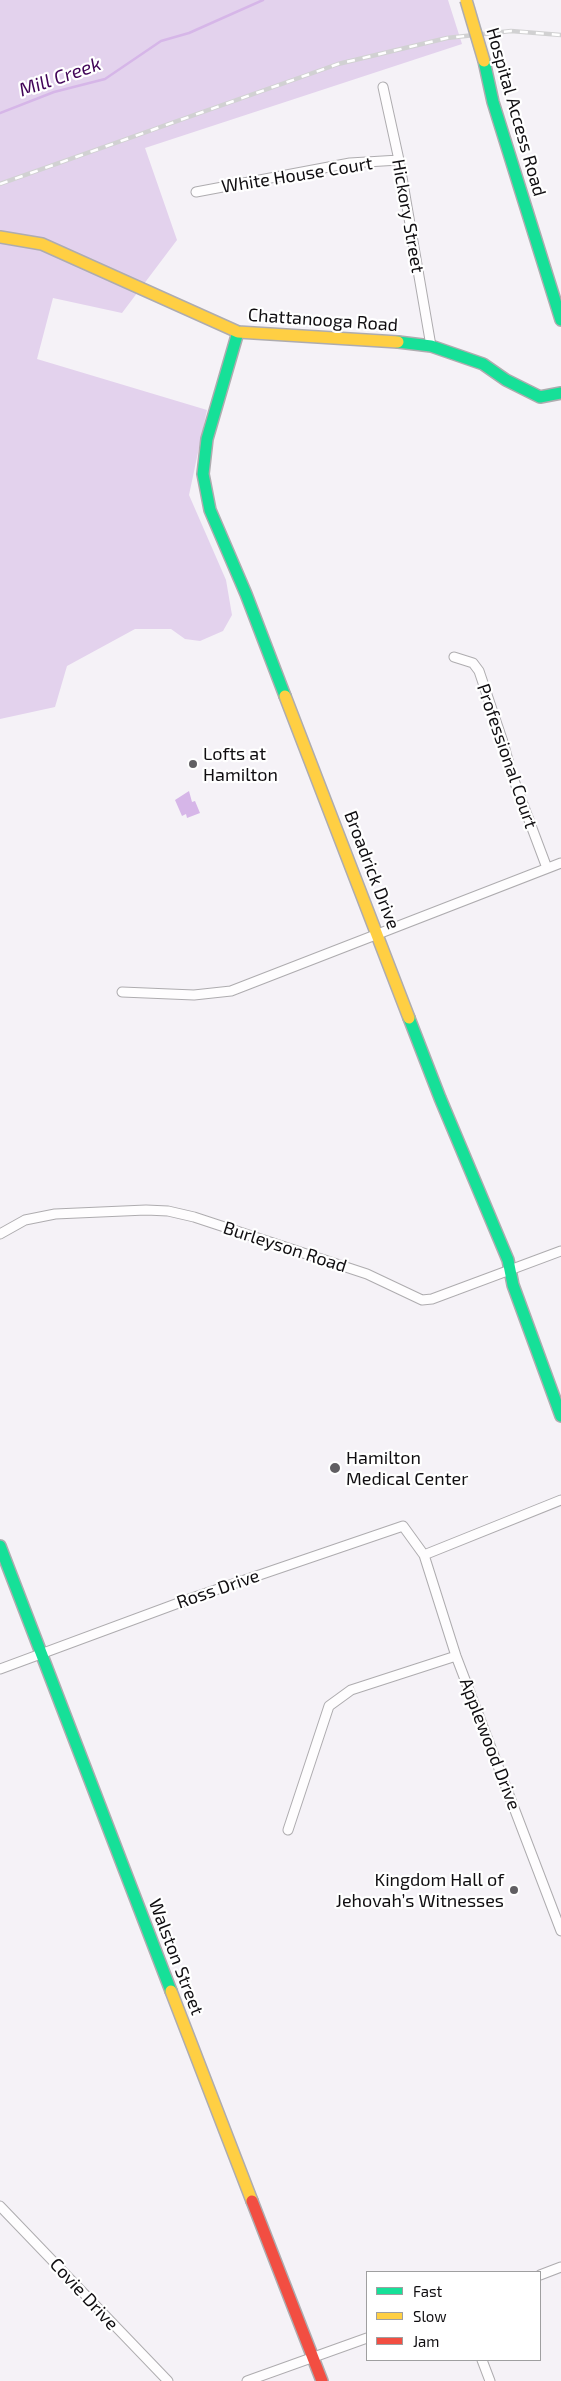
<!DOCTYPE html>
<meta charset="utf-8">
<style>
body{margin:0}
#map{position:relative;width:561px;height:2381px;overflow:hidden;background:#f5f2f7;font-family:"Exo 2",sans-serif}
canvas{display:block}
.legend{position:absolute;left:366px;top:2271px;width:175px;height:90px;box-sizing:border-box;background:#fff;border:1px solid #9f9fa0;margin:0;padding:6px 9px;list-style:none;font-size:15px;color:#100e11}
.legend li{display:flex;align-items:center;gap:10px;height:25px}
.legend b{width:25px;border:1px solid #9f9fa0}
</style>
<div id="map">
<canvas width="561" height="2381"></canvas>
<ul class="legend">
<li><b style="height:6px;background:#16e098"></b>Fast</li>
<li><b style="height:6px;background:#ffcf43"></b>Slow</li>
<li><b style="height:6px;background:#f24e42"></b>Jam</li>
</ul>
</div>
<script>
const ctx = document.querySelector('canvas').getContext('2d');
ctx.lineJoin = 'round';
function fillPath(path, color) { ctx.fillStyle = color; ctx.fill(path, 'evenodd'); }
const shape = rows => new Path2D(rows.map(r => 'M' + r).join(''));
function trace(path, color, width, dash) { ctx.strokeStyle = color; ctx.lineWidth = width; ctx.lineCap = dash ? 'butt' : 'round'; ctx.setLineDash(dash || []); ctx.stroke(path); }
function label(font, color, halo, rows, align = 'center') {
  ctx.font = font + ' "Exo 2",sans-serif'; ctx.lineWidth = 4.5; ctx.setLineDash([]); ctx.textBaseline = 'middle'; ctx.strokeStyle = halo; ctx.fillStyle = color; for (const [text, x, y, turn = 0] of rows) {
    ctx.save(); ctx.translate(x, y); ctx.rotate((+turn || 0) * Math.PI / 180); ctx.textAlign = isNaN(turn) ? turn : align; if (halo) ctx.strokeText(text, 0, 0); ctx.fillText(text, 0, 0); ctx.restore();
  }
}
const green = shape([
 [0,0,448,0,462,44,145,148,177,240,122,313,53,298,37,359,207,410,189,495,226,580,232,615,223,631,200,641,185,639,171,629,135,629,67,666,55,707,0,719]
]);
const water = shape([
 [189,791,192,802,195,801,200,813,187,818,186,814,182,816,175,800]
]);
const stream = shape([
 [0,113,54,92,105,79,161,41,189,33,263,0]
]);
const street = shape([
 [383,87,399,160,431,346],
 [196,192,350,163,399,160],
 [454,657,473,663,479,671,503,742,512,775,547,868],
 [122,992,194,995,231,991,561,863],
 [0,1234,25,1220,55,1214,146,1210,168,1211,194,1217,367,1274,422,1300,432,1299,561,1251],
 [424,1555,561,1500],
 [0,1669,192,1598,403,1526,424,1555,456,1656,561,1931],
 [288,1830,329,1706,351,1690,456,1656],
 [0,2206,168,2381],
 [540,2275,561,2267],
 [482,2360,490,2381],
 [247,2381,367,2338]
]);
const fast = shape([
 [484,61,493,102,561,320],
 [238,332,207,439,203,474,210,510,246,594,285,696],
 [398,342,431,346,483,364,506,380,540,397,561,393],
 [409,1018,440,1098,508,1260,513,1285,561,1416],
 [0,1546,171,1991]
]);
const slow = shape([
 [0,237,42,244,238,332,398,342],
 [285,696,409,1018],
 [171,1991,252,2201]
]);
const jam = shape([
 [252,2201,322,2381]
]);
const rail = shape([
 [0,184,338,64,447,38,511,31,561,35]
]);
const slowBridge = shape([
 [466,0,484,61]
]);
const markers = [
 [193,764,5,"#605e62"],
 [335,1468,6,"#605e62"],
 [514,1890,5,"#605e62"]
];
const streetNames = [
 ["Hospital Access Road",516,112,74],
 ["White House Court",297,175,-9],
 ["Hickory Street",408,216,80],
 ["Chattanooga Road",323,320,4],
 ["Professional Court",507,756,71],
 ["Broadrick Drive",372,870,69],
 ["Burleyson Road",285,1247,18],
 ["Ross Drive",218,1589,-19],
 ["Applewood Drive",490,1744,69],
 ["Walston Street",176,1957,69],
 ["Covie Drive",84,2294,47]
];
const poiNames = [
 ["Lofts at",203,754],
 ["Hamilton",203,775],
 ["Hamilton",346,1458],
 ["Medical Center",346,1479],
 ["Kingdom Hall of",504,1880,"right"],
 ["Jehovah’s Witnesses",504,1901,"right"]
];
const waterNames = [
 ["Mill Creek",60,77,-19]
];
fillPath(green, '#e3d2ed');
fillPath(water, '#d6b6e8');
trace(stream, '#d6b6e8', 2.5);
trace(street, '#aeacaf', 11);
trace(fast, '#aeacaf', 14);
trace(slow, '#aeacaf', 14);
trace(jam, '#aeacaf', 14);
trace(street, '#fefdfe', 9);
trace(fast, '#16e098', 11);
trace(slow, '#ffcf43', 11);
trace(jam, '#f24e42', 11);
trace(rail, '#d1d1d2', 4.5);
trace(rail, '#fff', 2.5, [8]);
trace(slowBridge, '#aeacaf', 14, []);
trace(slowBridge, '#ffcf43', 11);
for (const [x, y, r, color] of markers) { const dot = new Path2D(); dot.arc(x, y, r, 0, 2 * Math.PI); ctx.fillStyle = color; ctx.fill(dot); trace(dot, '#fff', 2); }
label('18px', '#100e11', '#fff', streetNames);
label('18px', '#100e11', '#fff', poiNames, 'left');
label('italic 19px', '#420558', '#fff', waterNames);
</script>
